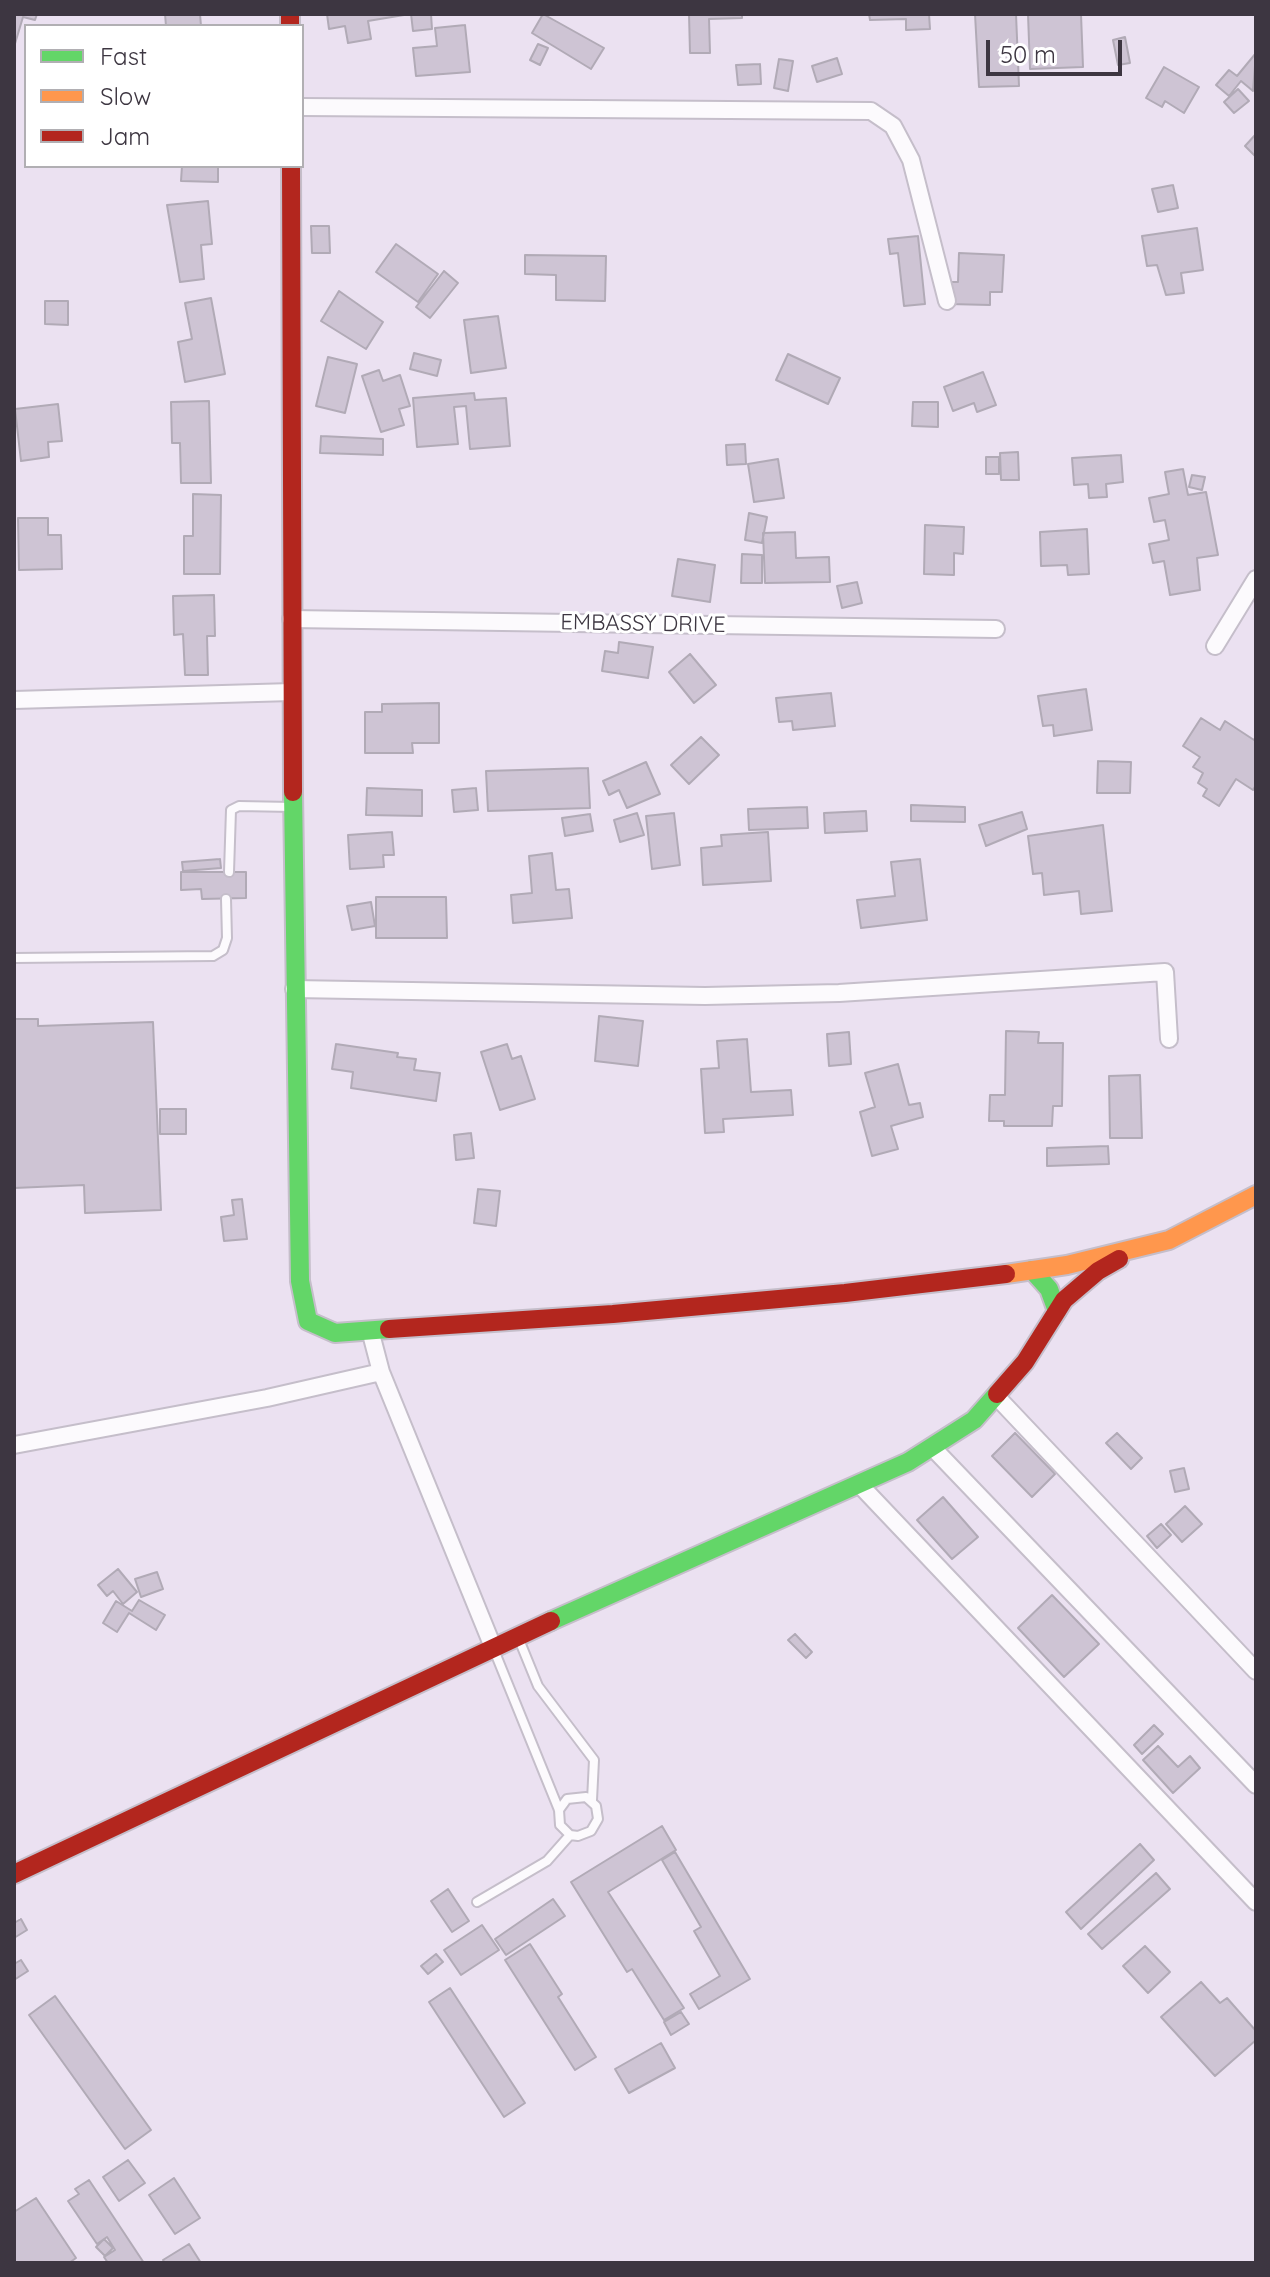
<!DOCTYPE html>
<style>
body{margin:0}
#map{position:relative;width:1270px;height:2277px;overflow:hidden;background:#ebe1f1;font-family:Quicksand,sans-serif}
canvas{display:block}
.frame{position:absolute;inset:0;border:16px solid #3d3641;pointer-events:none}
.legend{position:absolute;left:24px;top:24px;width:280px;height:144px;box-sizing:border-box;background:#fff;border:2px solid #b1afb3;margin:0;padding:10px 14px;list-style:none;font-size:24px;color:#3d3641}
.legend li{display:flex;align-items:center;gap:16px;height:40px}
.legend b{width:40px;border:2px solid #b1afb3}
.scale{position:absolute;left:986px;top:40px;width:136px;height:36px;box-sizing:border-box;border:4px solid #3d3641;border-top:0;padding-left:10px;font-size:24px;line-height:28px;white-space:nowrap;color:#3d3641;-webkit-text-stroke:6px #fff;paint-order:stroke}
</style>
<div id="map">
<canvas width="1270" height="2277"></canvas>
<div class="frame"></div>
<ul class="legend">
<li><b style="height:10px;background:#63d668"></b>Fast</li>
<li><b style="height:10px;background:#ff974d"></b>Slow</li>
<li><b style="height:10px;background:#b3261e"></b>Jam</li>
</ul>
<div class="scale">50 m</div>
</div>
<script>
const ctx = document.querySelector('canvas').getContext('2d');
ctx.lineJoin = 'round';
function fillPath(path, color) { ctx.fillStyle = color; ctx.fill(path, 'evenodd'); }
const shape = rows => new Path2D(rows.map(r => 'M' + r).join(''));
function trace(path, color, width, dash) { ctx.strokeStyle = color; ctx.lineWidth = width; ctx.lineCap = dash ? 'butt' : 'round'; ctx.setLineDash(dash || []); ctx.stroke(path); }
function label(font, color, halo, rows, align = 'center') {
  ctx.font = font + ' Quicksand,sans-serif'; ctx.lineWidth = 6; ctx.setLineDash([]); ctx.textBaseline = 'middle'; ctx.strokeStyle = halo; ctx.fillStyle = color; for (const [text, x, y, turn = 0] of rows) {
    ctx.save(); ctx.translate(x, y); ctx.rotate((+turn || 0) * Math.PI / 180); ctx.textAlign = isNaN(turn) ? turn : align; if (halo) ctx.strokeText(text, 0, 0); ctx.fillText(text, 0, 0); ctx.restore();
  }
}
const building = shape([
 [14,14,37,14,35,20,23,17,14,47,14,14],
 [165,14,200,14,201,26,166,26,165,14],
 [327,14,410,14,368,21,371,39,348,43,345,26,329,29,327,14],
 [411,14,431,14,432,29,413,31,411,14],
 [543,14,604,48,591,69,532,33,543,14],
 [689,14,742,14,742,18,709,19,710,53,690,53,689,14],
 [869,14,929,14,930,29,906,30,906,19,870,20,869,14],
 [975,14,1016,14,1019,86,979,87,975,14],
 [1028,14,1081,14,1083,67,1030,69,1028,14],
 [465,25,470,72,416,76,413,48,437,46,435,28,465,25],
 [1125,37,1130,63,1118,65,1113,40,1125,37],
 [538,44,548,48,540,65,530,60,538,44],
 [1256,53,1253,91,1241,81,1229,96,1216,85,1229,70,1237,76,1256,53],
 [837,58,842,74,817,82,812,66,837,58],
 [779,59,793,61,788,91,774,88,779,59],
 [760,64,761,84,738,85,736,65,760,64],
 [1164,67,1199,87,1184,113,1165,101,1162,107,1146,98,1164,67],
 [1238,89,1249,101,1234,113,1224,102,1238,89],
 [1256,134,1256,157,1245,146,1256,134],
 [182,166,218,166,218,182,181,181,182,166],
 [1173,185,1178,208,1158,212,1152,189,1173,185],
 [208,201,212,244,201,245,204,279,180,282,167,205,208,201],
 [311,226,329,226,330,253,312,253,311,226],
 [1197,228,1203,270,1181,273,1184,293,1166,295,1157,265,1147,266,1142,236,1197,228],
 [918,236,925,304,904,306,898,253,890,254,888,239,918,236],
 [396,244,438,274,418,302,376,272,396,244],
 [959,253,1004,255,1002,292,990,292,990,305,949,304,950,282,958,282,959,253],
 [525,255,606,256,605,301,556,300,556,275,525,274,525,255],
 [444,271,458,283,430,318,416,307,444,271],
 [339,291,383,322,366,349,321,321,339,291],
 [211,298,225,374,185,382,178,342,192,339,185,303,211,298],
 [45,301,68,301,68,325,45,324,45,301],
 [498,316,506,368,471,373,464,320,498,316],
 [414,353,441,360,437,376,410,369,414,353],
 [788,354,840,378,828,404,776,380,788,354],
 [328,357,357,364,345,413,316,406,328,357],
 [379,370,383,381,400,375,410,406,399,409,404,425,381,432,362,376,379,370],
 [983,372,996,405,977,412,974,403,953,411,944,387,983,372],
 [474,393,475,400,506,398,510,446,470,449,466,406,454,407,458,444,417,447,413,398,474,393],
 [209,401,211,483,181,483,180,443,172,443,171,402,209,401],
 [913,402,938,402,938,427,912,426,913,402],
 [58,404,62,441,48,442,49,457,21,461,15,409,58,404],
 [321,436,383,439,383,455,320,453,321,436],
 [745,444,746,464,727,465,726,445,745,444],
 [1018,452,1019,480,1001,480,1000,453,1018,452],
 [1121,455,1123,482,1106,484,1107,497,1089,498,1088,484,1074,485,1072,458,1121,455],
 [986,457,999,457,999,474,986,474,986,457],
 [778,459,784,498,754,502,748,464,778,459],
 [1183,469,1188,495,1206,492,1218,555,1197,558,1200,590,1170,595,1164,561,1153,563,1149,544,1169,540,1165,520,1154,522,1149,498,1169,494,1165,472,1183,469],
 [1192,475,1205,477,1202,490,1189,487,1192,475],
 [193,494,221,495,220,574,184,574,184,536,193,536,193,494],
 [749,513,767,517,762,543,745,540,749,513],
 [18,518,48,518,48,535,61,535,62,569,19,570,18,518],
 [925,525,964,527,963,554,954,553,954,575,924,574,925,525],
 [1087,529,1089,574,1068,575,1067,565,1041,566,1040,532,1087,529],
 [795,532,796,558,829,557,830,582,765,583,763,533,795,532],
 [742,554,762,555,762,583,741,583,742,554],
 [678,559,715,565,710,602,672,596,678,559],
 [857,582,862,603,842,608,837,586,857,582],
 [214,595,215,636,207,636,208,675,185,675,183,634,174,635,173,596,214,595],
 [619,642,653,647,648,678,602,671,605,651,618,653,619,642],
 [690,654,716,685,694,703,669,672,690,654],
 [1086,689,1092,730,1054,736,1053,725,1043,726,1038,696,1086,689],
 [831,693,835,726,793,730,792,721,779,722,776,698,831,693],
 [439,703,439,743,412,743,413,753,365,753,365,712,382,712,382,704,439,703],
 [1201,718,1220,730,1225,721,1254,740,1256,737,1256,785,1253,790,1236,779,1219,806,1203,796,1207,789,1198,783,1203,773,1193,767,1200,757,1183,746,1201,718],
 [701,737,719,755,689,784,671,765,701,737],
 [1098,761,1131,762,1130,793,1097,793,1098,761],
 [646,762,660,794,627,808,619,790,609,795,603,781,646,762],
 [588,768,590,808,488,811,486,771,588,768],
 [367,788,422,790,422,816,366,815,367,788],
 [476,788,478,810,454,812,452,790,476,788],
 [911,805,965,807,965,822,911,821,911,805],
 [807,807,808,828,749,830,748,809,807,807],
 [866,811,867,831,825,833,824,813,866,811],
 [1022,812,1027,829,986,846,979,825,1022,812],
 [637,813,644,835,620,842,614,820,637,813],
 [674,813,680,865,652,869,646,816,674,813],
 [590,814,593,831,565,836,562,818,590,814],
 [1103,825,1112,911,1081,914,1079,891,1044,895,1042,873,1033,874,1028,836,1103,825],
 [392,832,394,855,383,855,384,867,350,869,348,835,392,832],
 [768,832,771,881,703,885,701,848,722,846,721,835,768,832],
 [552,853,556,890,569,889,572,918,513,923,511,895,532,893,529,856,552,853],
 [220,859,221,868,183,871,182,862,220,859],
 [920,859,927,920,861,928,857,900,895,896,891,862,920,859],
 [181,872,246,872,246,898,202,899,201,889,181,890,181,872],
 [376,897,446,897,447,938,376,938,376,897],
 [371,902,375,926,352,930,347,906,371,902],
 [599,1016,643,1021,638,1066,595,1061,599,1016],
 [14,1019,38,1019,38,1026,153,1022,161,1210,85,1213,84,1185,14,1188,14,1019],
 [1006,1031,1039,1032,1038,1043,1063,1043,1062,1106,1053,1106,1052,1126,1004,1126,1004,1121,989,1121,990,1095,1005,1095,1006,1031],
 [849,1032,851,1064,829,1066,827,1034,849,1032],
 [747,1039,751,1092,791,1090,793,1115,723,1119,724,1132,705,1133,701,1069,719,1068,717,1041,747,1039],
 [336,1044,398,1053,397,1057,416,1059,414,1070,440,1073,436,1101,351,1088,353,1072,332,1069,336,1044],
 [507,1044,512,1059,521,1056,535,1099,500,1110,481,1052,507,1044],
 [898,1064,909,1105,920,1103,923,1117,891,1126,898,1149,872,1156,860,1112,875,1107,865,1073,898,1064],
 [1140,1075,1142,1138,1110,1138,1109,1076,1140,1075],
 [160,1109,186,1109,186,1134,160,1134,160,1109],
 [471,1133,474,1158,456,1160,454,1135,471,1133],
 [1108,1146,1109,1164,1047,1166,1047,1148,1108,1146],
 [478,1189,500,1191,496,1226,474,1223,478,1189],
 [242,1199,247,1239,224,1241,221,1217,234,1215,232,1200,242,1199],
 [1015,1433,1055,1474,1032,1497,992,1456,1015,1433],
 [1117,1433,1142,1458,1131,1469,1106,1443,1117,1433],
 [1184,1468,1189,1489,1175,1492,1170,1471,1184,1468],
 [943,1497,978,1537,952,1559,917,1520,943,1497],
 [1185,1506,1202,1524,1182,1542,1166,1524,1185,1506],
 [1161,1524,1171,1535,1157,1548,1147,1536,1161,1524],
 [118,1569,137,1592,123,1604,113,1591,107,1596,98,1585,118,1569],
 [157,1572,163,1589,141,1597,135,1579,157,1572],
 [1052,1595,1099,1644,1064,1677,1018,1628,1052,1595],
 [139,1600,165,1615,156,1630,129,1613,117,1632,103,1623,116,1601,132,1611,139,1600],
 [795,1634,812,1652,806,1658,788,1640,795,1634],
 [1154,1725,1163,1734,1142,1754,1134,1745,1154,1725],
 [1158,1746,1178,1767,1190,1756,1200,1768,1173,1793,1143,1760,1158,1746],
 [662,1826,676,1850,608,1892,684,2008,664,2020,632,1969,627,1972,571,1882,662,1826],
 [1140,1844,1154,1860,1081,1929,1066,1912,1140,1844],
 [675,1852,750,1979,699,2009,690,1994,720,1976,694,1931,701,1927,662,1860,675,1852],
 [1156,1873,1170,1889,1102,1949,1088,1934,1156,1873],
 [448,1889,469,1921,452,1932,431,1901,448,1889],
 [553,1899,565,1916,506,1955,495,1939,553,1899],
 [21,1919,27,1930,14,1938,14,1923,21,1919],
 [482,1925,499,1950,461,1975,444,1950,482,1925],
 [530,1944,562,1994,558,1997,596,2057,575,2070,505,1960,530,1944],
 [1145,1946,1170,1972,1148,1993,1123,1966,1145,1946],
 [436,1954,443,1962,428,1974,421,1966,436,1954],
 [21,1960,28,1971,14,1980,14,1964,21,1960],
 [1201,1982,1220,2003,1227,1998,1256,2031,1256,2040,1215,2076,1161,2017,1201,1982],
 [450,1988,525,2103,504,2117,429,2002,450,1988],
 [55,1996,151,2130,125,2149,29,2015,55,1996],
 [681,2012,689,2024,671,2035,664,2022,681,2012],
 [661,2043,675,2068,629,2093,615,2069,661,2043],
 [128,2160,145,2183,119,2201,103,2177,128,2160],
 [174,2178,200,2218,175,2234,149,2195,174,2178],
 [89,2180,144,2263,108,2263,104,2257,115,2250,107,2237,97,2244,68,2201,79,2194,75,2189,89,2180],
 [36,2198,76,2258,69,2263,14,2263,14,2212,36,2198],
 [104,2239,113,2248,105,2256,96,2247,104,2239],
 [189,2244,201,2263,165,2263,163,2260,189,2244]
]);
const lane = shape([
 [229,872,231,810,239,806,292,807],
 [14,958,213,956,223,950,227,938,226,899],
 [518,1637,538,1686,594,1760,592,1800],
 [494,1650,559,1810,560,1825,570,1835,578,1836,591,1831,598,1819,596,1806,586,1797,567,1799,559,1810],
 [477,1902,547,1861,570,1835]
]);
const street = shape([
 [302,107,871,111,893,126,911,160,947,301],
 [291,619,996,629],
 [1215,646,1256,579],
 [14,700,292,692],
 [294,989,705,996,839,993,1165,972,1169,1039],
 [370,1330,381,1372,493,1647],
 [997,1397,1256,1671],
 [14,1445,267,1398,381,1372],
 [933,1448,1256,1785],
 [860,1485,1256,1902]
]);
const fast = shape([
 [293,792,300,1281,308,1321,335,1333,389,1329],
 [1032,1270,1049,1289,1057,1311],
 [551,1621,908,1462,974,1420,997,1394]
]);
const slow = shape([
 [1006,1274,1067,1265,1169,1240,1256,1195]
]);
const jam = shape([
 [290,14,290,26],
 [291,166,293,792],
 [389,1329,613,1314,845,1293,1006,1274],
 [997,1394,1025,1362,1064,1300,1098,1271,1119,1259],
 [14,1874,551,1621]
]);
const streetNames = [
 ["EMBASSY DRIVE",643,624,1]
];
fillPath(building, '#cec4d4');
trace(building, '#b1aab6', 2);
trace(lane, '#c5beca', 12);
trace(street, '#c5beca', 20);
trace(fast, '#c5beca', 22);
trace(slow, '#c5beca', 22);
trace(jam, '#c5beca', 22);
trace(lane, '#fcfafd', 8);
trace(street, '#fcfafd', 16);
trace(fast, '#63d668', 18);
trace(slow, '#ff974d', 18);
trace(jam, '#b3261e', 18);
label('22px', '#3d3641', '#fff', streetNames);
</script>
